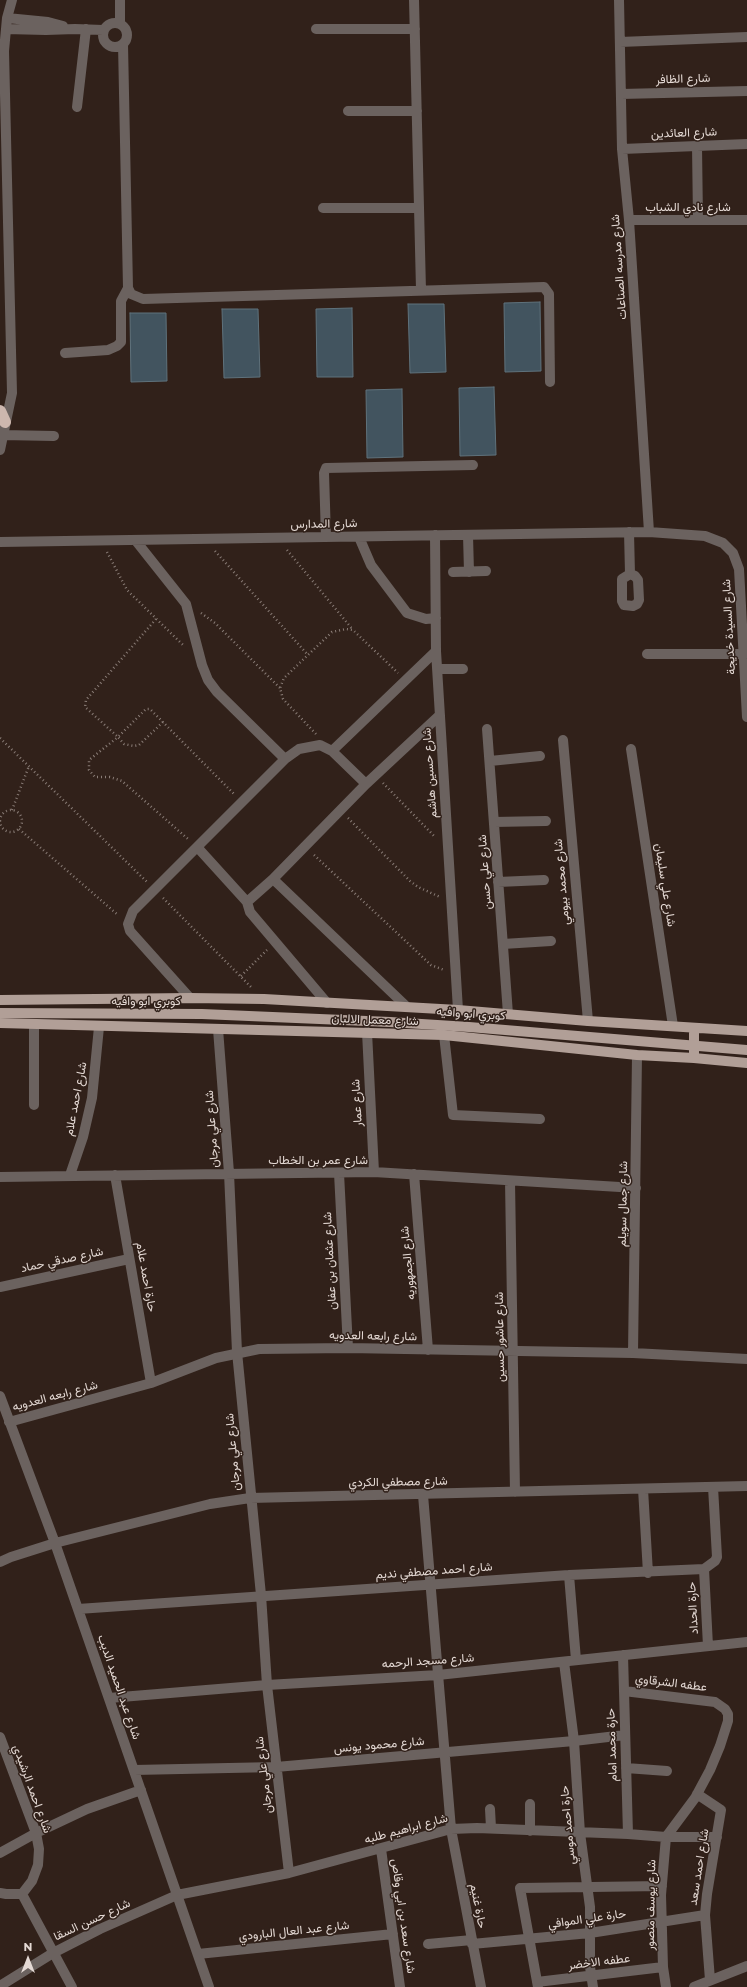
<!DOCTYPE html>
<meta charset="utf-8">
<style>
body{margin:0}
#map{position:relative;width:747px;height:1987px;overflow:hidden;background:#31211a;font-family:Montserrat,sans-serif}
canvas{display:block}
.north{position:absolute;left:8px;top:1939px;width:40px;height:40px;-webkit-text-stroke:3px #31211a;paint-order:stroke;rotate:0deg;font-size:11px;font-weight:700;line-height:16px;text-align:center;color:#e4d9d4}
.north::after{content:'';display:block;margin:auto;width:14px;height:18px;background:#e4d9d4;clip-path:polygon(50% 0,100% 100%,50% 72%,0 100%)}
</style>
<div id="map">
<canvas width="747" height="1987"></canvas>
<div class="north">N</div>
</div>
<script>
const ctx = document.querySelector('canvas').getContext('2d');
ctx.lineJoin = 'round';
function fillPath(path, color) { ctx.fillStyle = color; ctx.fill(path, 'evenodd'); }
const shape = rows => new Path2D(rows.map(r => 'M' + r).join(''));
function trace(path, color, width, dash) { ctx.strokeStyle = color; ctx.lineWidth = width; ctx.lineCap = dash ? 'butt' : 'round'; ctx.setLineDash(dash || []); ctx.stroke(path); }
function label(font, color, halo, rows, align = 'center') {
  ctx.font = font + ' Montserrat,Vazirmatn,sans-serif'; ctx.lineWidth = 3; ctx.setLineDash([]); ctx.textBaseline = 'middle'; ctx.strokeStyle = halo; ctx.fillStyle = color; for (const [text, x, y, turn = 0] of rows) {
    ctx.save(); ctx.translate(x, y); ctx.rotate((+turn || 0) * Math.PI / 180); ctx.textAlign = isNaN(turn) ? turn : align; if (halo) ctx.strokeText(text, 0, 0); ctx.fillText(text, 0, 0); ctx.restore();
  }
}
const building = shape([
 [540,302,541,371,505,372,504,303,540,302],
 [408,304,444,304,446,372,410,373,408,304],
 [352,308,353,377,317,377,316,309,352,308],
 [222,309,258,309,260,377,224,378,222,309],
 [130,313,166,313,167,381,131,382,130,313],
 [494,387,496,455,460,456,459,388,494,387],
 [402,389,403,457,367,458,366,390,402,389]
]);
const path = shape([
 [287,550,353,630],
 [215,551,308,655],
 [107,552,127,590,184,646],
 [201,613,215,623,280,688],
 [156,619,86,700,85,707,118,737,146,709,150,709,234,794],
 [163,722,139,745,134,746,124,744,118,737,89,760,89,770,95,777,110,777,122,781,188,839],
 [316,734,283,699,280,688,284,678,332,632,346,629,353,630,398,673],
 [0,738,147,882],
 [383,783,435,837],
 [12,810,29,766],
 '0 821a11 11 0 1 1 22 0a11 11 0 1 1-22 0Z',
 [348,818,410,881,418,887,440,897],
 [19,829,118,915],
 [314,855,431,965,444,970],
 [163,898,251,987],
 [241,976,267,950]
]);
const minor = shape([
 [120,0,120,24],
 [414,0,421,290],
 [619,0,622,149,629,220,649,532],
 [7,18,48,22,63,26],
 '103 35a12 12 0 1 1 24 0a12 12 0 1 1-24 0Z',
 [6,29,46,30,75,29,103,30],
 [316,29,415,29],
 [620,42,747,37],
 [123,44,128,288,131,294,143,299,544,287,549,294,550,382],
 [621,94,747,91],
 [77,107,86,29],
 [348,111,417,111],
 [697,146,698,220],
 [622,149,747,144],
 [323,208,419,208],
 [629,220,747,220],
 [65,353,108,350,117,346,121,342,121,301,128,288],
 [2,435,54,436],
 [0,450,12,393,4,51,7,18,12,0],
 [629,532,630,574],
 [435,535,436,651,458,1010],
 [468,535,469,572],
 [326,537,324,473,326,468,473,465],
 [359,537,371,565,407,613,426,619,436,618],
 [136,541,186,604,202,665,208,680,217,692,285,759],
 [0,542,649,532,705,536,723,543,733,553,739,569,747,717],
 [453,572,486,571],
 [630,574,635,576,638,580,639,600,637,604,633,606,624,605,622,601,622,579,630,574],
 [647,654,744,654],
 [437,669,463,669],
 [487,729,508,1014],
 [563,740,588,1021],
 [631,749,673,1026],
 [332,751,436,651],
 [490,761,540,756],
 [494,822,546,821],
 [198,848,247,902,250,912,327,1003],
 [273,879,407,1007],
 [498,882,544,880],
 [247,902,273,879,366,784,440,715],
 [503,944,551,941],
 [190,998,130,931,128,924,133,911,285,759,299,749,320,745,332,751,366,784],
 [218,1029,229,1173,237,1352,261,1595,267,1685,289,1873],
 [367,1032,374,1172],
 [444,1035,453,1115,540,1119],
 [34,1105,34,1024],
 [339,1173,348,1348],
 [414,1174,428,1350],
 [70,1175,83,1137,92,1098,99,1027],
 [115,1175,151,1383],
 [0,1177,374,1172,636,1188],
 [510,1181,515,1492],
 [0,1287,129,1259],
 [633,1353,637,1055],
 [0,1396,55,1543,209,1987],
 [9,1422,151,1383,216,1358,259,1349,348,1348,633,1353,747,1359],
 [643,1489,648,1573],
 [423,1495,451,1829,481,1987],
 [0,1562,11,1557,55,1543,210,1504,250,1498,747,1486],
 [704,1569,708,1646],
 [569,1575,576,1660],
 [78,1609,569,1575,704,1569,715,1561,717,1557,713,1487],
 [623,1655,628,1834],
 [564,1662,574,1741,580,1833,590,1907,590,1967,593,1987],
 [624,1691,715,1702,725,1709,728,1714,728,1721,720,1746,710,1770,695,1798,666,1837,661,1895,663,1967,666,1987],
 [109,1698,267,1685,438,1675,747,1642],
 [0,1737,36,1833,39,1849,38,1865,32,1881,22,1894],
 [626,1768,667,1771],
 [134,1770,276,1767,574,1741,625,1735],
 [697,1794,721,1810,707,1894,705,1915,710,1980],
 [530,1804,530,1831],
 [490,1809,491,1828],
 [381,1849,400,1987],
 [0,1853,36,1833,87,1809,141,1790],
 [0,1893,6,1894,22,1894],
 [22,1894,72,1987],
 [428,1944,472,1940],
 [472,1944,590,1933,705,1915],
 [198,1954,393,1934],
 [537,1982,663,1967],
 [0,1986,53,1953,100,1929,177,1895,289,1873,451,1829,477,1828,628,1834,666,1837,717,1837],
 [538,1987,520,1888,662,1886],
 [694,1987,747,1966]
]);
const major = shape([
 [0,1000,190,998,264,999,458,1010,588,1021,747,1031],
 [0,1023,444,1035,637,1055,694,1058,747,1063],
 [694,1028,694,1054]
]);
const highway = shape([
 [0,411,5,422]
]);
const majorBridge = shape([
 [0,1013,202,1014,390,1022,469,1027,747,1050]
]);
const streetNames = [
 ["شارع الظافر",683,79,-2],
 ["شارع العائدين",684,133,-2],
 ["شارع نادي الشباب",688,207],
 ["شارع مدرسه الصناعات",619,267,-94],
 ["شارع المدارس",324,524,-1],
 ["شارع السيدة خديجة",729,627,-93],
 ["شارع حسين هاشم",430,773,-94],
 ["شارع علي حسن",485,872,-94],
 ["شارع محمد بيومي",562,882,-95],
 ["شارع علي سليمان",665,885,81],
 ["كوبري ابو وافيه",146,1001],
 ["كوبري ابو وافيه",471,1014,4],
 ["شارع معمل الالبان",375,1020,2],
 ["شارع احمد علام",76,1099,-79],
 ["شارع عمار",357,1103,-93],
 ["شارع علي مرجان",212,1129,-94],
 ["شارع عمر بن الخطاب",318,1160],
 ["شارع جمال سويلم",623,1204,-89],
 ["شارع صدقي حماد",62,1260,-12],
 ["شارع عثمان بن عفان",330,1261,-93],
 ["شارع الجمهوريه",408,1263,-95],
 ["حارة احمد علام",146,1277,80],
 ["شارع رابعه العدويه",373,1336,1],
 ["شارع عاشور حسين",500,1337,-91],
 ["شارع رابعه العدويه",55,1396,-15],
 ["شارع علي مرجان",233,1452,-95],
 ["شارع مصطفي الكردي",398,1482,-1],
 ["شارع احمد مصطفي نديم",434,1571,-4],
 ["حارة الحداد",693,1608,-93],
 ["شارع مسجد الرحمه",428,1661,-4],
 ["عطفه الشرقاوي",671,1683,7],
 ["شارع عبد الحميد الديب",119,1687,71],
 ["شارع محمود يونس",379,1745,-5],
 ["حارة محمد امام",612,1745,-92],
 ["شارع علي مرجان",264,1775,-97],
 ["شارع احمد الرشيدي",32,1789,70],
 ["حارة احمد موسي",568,1825,-95],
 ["شارع ابراهيم طلبه",406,1829,-15],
 ["شارع احمد سعد",699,1867,-81],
 ["شارع يوسف منصور",651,1905,-89],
 ["حارة غنيم",478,1906,79],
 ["شارع سعد بن ابي وقاص",403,1916,82],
 ["حارة علي الموافي",587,1919,-8],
 ["شارع حسن السقا",92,1920,-25],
 ["شارع عبد العال البارودي",294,1931,-6],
 ["عطفه الاخضر",599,1962,-7]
];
fillPath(building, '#42545f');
trace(building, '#5f727c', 1);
trace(path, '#8a7d77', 2.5, [1, 3]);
trace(minor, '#6b625f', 10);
trace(major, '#b19f97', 10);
trace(highway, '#cdb7ae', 12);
trace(majorBridge, '#b19f97', 10);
label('12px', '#e4d9d4', '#31211a', streetNames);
</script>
